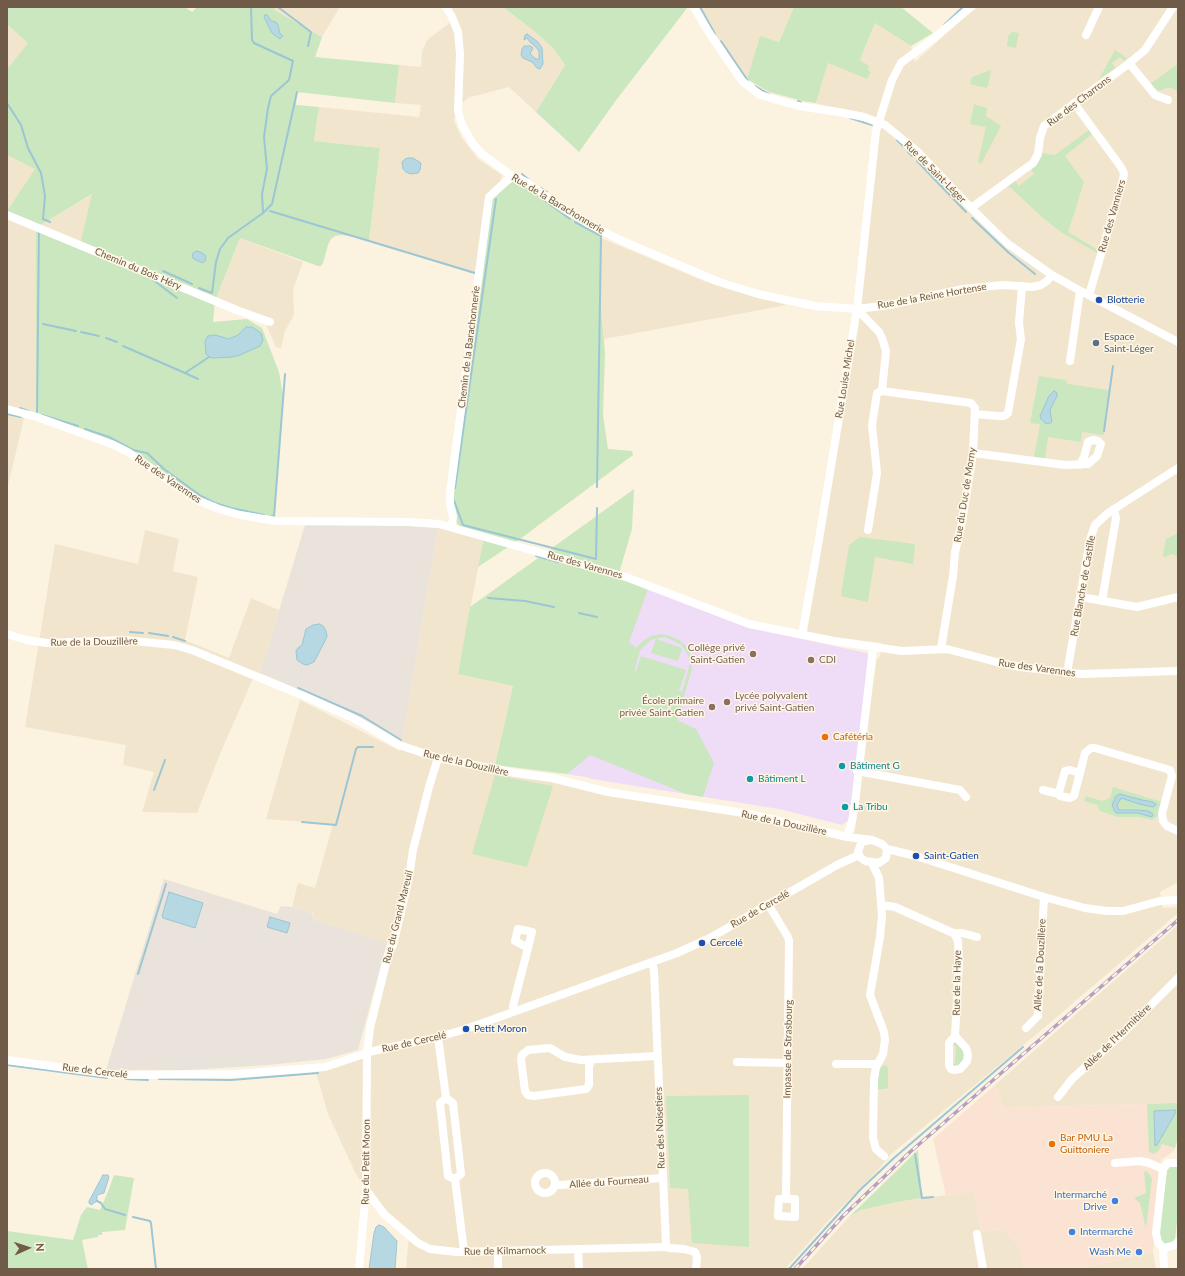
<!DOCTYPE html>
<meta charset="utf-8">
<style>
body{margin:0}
#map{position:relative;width:1185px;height:1276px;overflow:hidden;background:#fbf3df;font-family:Lato,sans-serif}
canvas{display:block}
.frame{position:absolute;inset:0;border:8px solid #705a48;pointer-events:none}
.north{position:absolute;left:8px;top:1228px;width:40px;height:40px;-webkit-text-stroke:3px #fef7e5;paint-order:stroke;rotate:87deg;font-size:11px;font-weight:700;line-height:16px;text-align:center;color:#705a48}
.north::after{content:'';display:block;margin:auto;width:14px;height:18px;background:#705a48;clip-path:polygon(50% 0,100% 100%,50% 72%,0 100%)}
</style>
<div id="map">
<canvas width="1185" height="1276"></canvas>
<div class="frame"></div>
<div class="north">N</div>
</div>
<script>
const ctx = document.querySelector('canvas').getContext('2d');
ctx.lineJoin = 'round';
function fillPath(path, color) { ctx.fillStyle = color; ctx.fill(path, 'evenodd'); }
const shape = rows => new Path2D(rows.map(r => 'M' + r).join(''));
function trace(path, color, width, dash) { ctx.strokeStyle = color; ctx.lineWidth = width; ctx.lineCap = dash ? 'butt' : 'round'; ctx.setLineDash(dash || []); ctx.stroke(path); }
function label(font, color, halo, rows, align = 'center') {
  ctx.font = font + ' Lato,sans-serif'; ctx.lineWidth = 3; ctx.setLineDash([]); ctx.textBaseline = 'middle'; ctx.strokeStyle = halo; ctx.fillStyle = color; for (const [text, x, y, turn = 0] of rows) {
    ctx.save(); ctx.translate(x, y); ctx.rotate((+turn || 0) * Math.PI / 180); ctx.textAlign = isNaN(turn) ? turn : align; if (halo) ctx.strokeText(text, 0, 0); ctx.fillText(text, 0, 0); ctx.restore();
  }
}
const residential = shape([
 [275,7,340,7,322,37,273,10],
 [450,7,503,7,534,31,552,47,565,65,536,112,509,87,471,97,470,96,456,109,454,121,462,138,478,159,502,175,476,275,369,241,380,148,314,141,319,107,419,117,421,105,395,103,399,65,421,67,422,52,427,40,451,22],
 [694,7,794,7,779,42,760,36,746,83],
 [979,7,1178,7,1178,882,1160,892,1163,908,1178,907,1178,913,1044,1028,890,1155,879,1169,830,1219,785,1269,406,1269,409,1235,366,1190,355,1172,328,1114,315,1069,367,1054,393,945,314,920,313,913,292,907,298,883,315,888,333,824,266,819,300,700,400,751,438,528,484,536,458,674,513,686,495,765,515,773,682,804,847,837,855,832,861,765,877,659,880,656,882,643,818,635,807,631,824,533,861,295,879,122,816,103,828,63,867,70,860,60,875,23,911,46,915,62,969,13],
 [7,24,29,43,9,68,7,66],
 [7,155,36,169,7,211],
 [93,194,80,245,36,227,36,417,25,414,7,490,7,215,36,227],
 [240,238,303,262,294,286,293,293,294,312,293,317,285,331,281,348,276,347,264,320,215,301],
 [601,238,706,282,787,305,604,339,600,296],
 [145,530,179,539,173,571,198,577,185,640,229,658,251,598,279,610,260,673,252,681,220,754,197,813,142,812,154,772,123,765,126,745,25,727,55,544,138,564],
 [1178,925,1178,1103,1004,1108,995,1085],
 [974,1191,981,1232,1003,1229,1020,1247,1024,1269,802,1269,848,1218,861,1210,897,1202],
 [1153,1252,1156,1269,1079,1269]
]);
const commercial = shape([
 [995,1085,1004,1108,1178,1103,1178,1138,1174,1151,1161,1160,1153,1252,1079,1269,1024,1269,1020,1247,1003,1229,981,1232,974,1192,946,1196,933,1139]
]);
const industrial = shape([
 [382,524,438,528,402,740,342,708,260,673,305,525],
 [164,879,277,914,281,906,292,907,312,913,314,920,387,943,358,1050,326,1059,268,1065,187,1070,106,1070]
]);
const education = shape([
 [630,582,746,627,867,653,869,657,850,819,842,825,779,809,592,779,586,777,567,774]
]);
const green = shape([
 [7,7,185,7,192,12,197,7,275,7,274,10,322,37,315,57,399,65,395,103,297,92,296,105,319,107,314,141,380,148,369,241,355,237,342,235,335,236,331,239,328,245,323,263,321,266,318,266,240,238,215,301,213,322,247,319,262,328,279,372,283,395,274,517,219,509,128,452,36,417,36,227,7,215,7,211,35,169,7,155,7,66,9,67,28,43,7,24],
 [92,194,80,245,37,227],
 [503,7,688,7,617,99,579,152,536,112,565,65,552,47,534,31],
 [794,7,901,7,933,33,911,46,875,23,860,60,869,66,868,70,871,72,867,79,828,63,816,103,803,101,769,92,747,79,760,36,779,42],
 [1012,32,1019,33,1016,48,1007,46,1008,36],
 [1115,50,1127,58,1124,61,1120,57,1112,63,1115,68,1099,79],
 [1178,64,1178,92,1176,90,1171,88,1166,88,1160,91,1154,89,1150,84],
 [991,70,988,86,986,88,970,84,972,77],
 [974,104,987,108,986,116,1001,126,981,164,978,162,986,127,970,124],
 [1089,130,1092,134,1065,156,1084,182,1068,232,1098,250,1097,253,1061,232,1043,218,1011,188,1008,187,1015,181,1019,186,1034,174,1031,169,1039,162,1042,153,1055,155],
 [514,181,526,182,601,230,600,296,605,353,603,415,608,449,632,451,633,455,520,539,478,567,484,537,461,530,453,516,450,493,491,196],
 [1039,376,1066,380,1068,384,1109,390,1104,435,1082,432,1081,442,1048,437,1045,458,1034,457,1040,424,1030,423],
 [634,489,632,529,620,570,630,582,648,589,629,642,636,648,643,641,651,636,661,634,670,636,679,640,686,646,690,655,692,669,677,720,696,729,714,763,703,797,686,794,590,755,567,774,495,765,513,686,458,674,470,607],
 [665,637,670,639,681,645,686,651,689,659,689,667,682,692,679,691,686,670,641,656,635,674,635,668,640,651,642,648,651,640],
 [1178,533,1178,559,1175,555,1173,554,1167,556,1164,558,1163,554,1166,539],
 [860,537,915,544,913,564,875,557,868,602,841,596,849,545],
 [656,639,682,648,678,661,651,653],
 [495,775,553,786,527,867,472,854],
 [1113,787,1162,802,1158,816,1152,820,1140,817,1118,817,1100,811,1097,805,1084,801,1086,796,1102,801,1110,798],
 [955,1041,966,1053,963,1063,954,1067,950,1062,955,1064,956,1046,951,1044],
 [886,1065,888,1068,888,1087,886,1089,877,1089,879,1072,882,1066],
 [749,1095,749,1247,692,1243,688,1189,670,1188,666,1096],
 [1178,1103,1178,1138,1175,1148,1162,1144,1159,1150,1154,1154,1149,1152,1147,1104],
 [918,1150,922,1198,897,1202,861,1210,848,1218],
 [1171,1166,1178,1167,1178,1214,1175,1239,1172,1242,1165,1244,1162,1243,1159,1235,1167,1170],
 [1144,1171,1148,1172,1152,1179,1146,1228,1140,1203,1134,1198,1146,1193],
 [114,1175,134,1178,125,1230,102,1232,102,1235,98,1235,98,1237,82,1240,88,1269,7,1269,7,1231,73,1240,81,1215,87,1207,100,1210,109,1189]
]);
const water = shape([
 [265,15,267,15,271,21,276,22,278,25,280,34,283,36,280,39,272,33,264,17,265,15],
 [527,34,538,42,542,48,543,64,540,69,537,68,532,62,523,58,521,55,522,49,524,46,531,46,533,48,530,54,536,59,539,59,539,51,535,46,530,42,527,38,524,40,525,35,527,34],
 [408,158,413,158,421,163,420,170,418,173,410,174,406,172,403,169,402,162,405,159,408,158],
 [197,251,202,253,205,255,206,258,205,261,203,263,194,259,192,257,193,253,197,251],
 [246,327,252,327,261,333,263,340,260,346,240,355,232,357,213,358,209,357,206,354,205,341,208,336,215,335,229,339,238,335,246,327],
 [1054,391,1057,393,1057,396,1050,410,1052,422,1048,424,1045,423,1041,419,1040,416,1049,396,1054,391],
 [319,624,323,626,326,631,327,636,325,641,314,662,307,665,303,664,297,660,296,651,298,648,302,645,306,629,313,625,319,624],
 [1120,794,1142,800,1153,802,1156,804,1156,805,1153,807,1139,804,1121,798,1117,805,1119,810,1139,810,1148,811,1152,813,1153,815,1152,817,1138,813,1117,813,1115,812,1112,805,1116,796,1120,794],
 [169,892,203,903,195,928,163,918,162,916,169,892],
 [270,917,290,923,287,933,267,927,270,917],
 [1175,1110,1176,1112,1157,1145,1155,1146,1154,1111,1175,1110],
 [103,1175,108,1175,109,1177,104,1193,97,1195,97,1201,91,1205,89,1203,89,1201,103,1175],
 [379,1225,384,1227,397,1241,395,1269,369,1269,374,1233,376,1227,379,1225]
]);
const stream = shape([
 [251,7,252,40,254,43,293,61,289,80,271,96,268,108,264,137,267,169,262,194,263,213],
 [278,7,311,32,308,46],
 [700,7,715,34],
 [944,25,963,7],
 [721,41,748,81],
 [755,86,769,94],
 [798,101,801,102],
 [7,103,21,125,28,148,41,173,45,196,43,219,50,222],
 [850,118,872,125],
 [897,140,903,146],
 [908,152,912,156],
 [917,161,966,212],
 [522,174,528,179],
 [522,184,570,219],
 [541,188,547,192],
 [270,211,475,273],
 [972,218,1009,253,1035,274],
 [575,222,601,236,597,487],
 [163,271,192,284],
 [152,279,177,298],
 [199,288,212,293,216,262,220,249,228,238,263,213,272,204,297,92],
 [43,324,76,331],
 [81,332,99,336],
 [106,338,117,342],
 [123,346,185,373,209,357],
 [185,373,198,379],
 [20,408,28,411],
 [37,413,39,230],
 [7,414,21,417],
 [42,415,78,426],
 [85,429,109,437,133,450,147,453,164,469,201,496,215,503,231,508,264,515],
 [1104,431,1113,366],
 [455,488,496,199],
 [453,498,463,525,596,559,597,508],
 [272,516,274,517,285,374],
 [536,556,558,562],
 [488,598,525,601,554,607],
 [579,613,597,617],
 [130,632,143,633],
 [149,633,168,636],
 [173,637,185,641],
 [298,688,362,716,401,740],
 [154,790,165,760],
 [302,822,336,825,356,749,358,747,373,747],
 [138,974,166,884],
 [7,1065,107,1078],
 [125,1079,148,1080],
 [159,1079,231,1080,318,1073],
 [915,1154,922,1198,933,1197],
 [97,1201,101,1203,105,1209,125,1215],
 [133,1217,150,1221,151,1223,156,1269],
 [789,1269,860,1190,894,1158,1023,1047]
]);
const minor = shape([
 [446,7,452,17,458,32,460,54,458,111,462,125,473,144,482,154,512,176,526,182,561,207,589,224,620,240,719,282,758,294,815,306,857,309,890,305,963,289,1003,285,1032,287,1041,285,1047,281,1052,275],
 [694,7,708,31,742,81,760,95,798,106,839,112,864,117,885,125,917,151,971,208,1008,244,1052,275,1077,289,1178,342],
 [1086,35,1099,7],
 [1129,63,1155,95,1168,100],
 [1074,103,1121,167,1124,173,1123,180,1089,295],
 [971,208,1033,163,1038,154,1040,138,1044,126,1127,65,1145,50,1173,7],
 [7,215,239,311,270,322],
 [857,309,879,332,882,338,886,351,882,391,971,403,975,408,973,453,962,522,955,552,953,576,941,649],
 [1070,361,1080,291],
 [7,409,37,417,114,445,128,452,197,500,219,509,240,515,276,521,409,522,439,524,626,577,749,624,834,641,902,651,947,649,1000,663,1020,667,1081,674,1178,671],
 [975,414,999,416,1004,416,1008,413,1021,339,1019,323,1022,286],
 [973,453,1065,465,1088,464,1097,456,1101,444,1098,441,1093,440,1088,442,1084,457,1080,465],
 [452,527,453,516,450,504,450,493,489,197,512,176],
 [868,530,877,473,872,425,877,393,882,391],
 [1081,597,1137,607,1178,597],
 [1102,601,1116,518,1114,509],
 [7,634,26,640,47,643,124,640,174,645,192,650,304,696,353,718,399,745,438,758,515,773,552,778,608,792,750,814,847,837,872,840],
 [802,635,819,539,857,309,876,131,892,80,901,63,934,38,971,7],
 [1067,673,1090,540,1095,525,1108,513,1178,468],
 [857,771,960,790,966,797],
 [1080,773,1070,770,1065,771,1059,792,1060,796,1070,798,1074,796,1080,773,1085,753,1091,748,1095,748,1170,770,1172,776,1162,813,1163,821,1167,826,1178,831],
 [1043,790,1059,794],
 [847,837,852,821,855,803,873,648],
 [872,840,882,844,887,849,886,858,879,863,865,861,860,857,858,852,861,843,865,841,872,840],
 [887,849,916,856,1044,897,1085,908,1107,911,1123,911,1160,901,1178,900],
 [872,863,879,878,882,916,880,937,870,995,884,1032,885,1040,883,1054,876,1067,874,1079,873,1138,876,1149,884,1156],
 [768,904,788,937,789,941,786,1199],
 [881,905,895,907,953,933,955,935,958,941,959,962,955,1036,966,1048,968,1055,967,1061,963,1066,960,1069,954,1070,951,1069,949,1065,949,1043,955,1036],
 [953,933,962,933,977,937],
 [652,962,654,971,666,1244,667,1247,669,1248,684,1249,695,1252,697,1257,696,1269],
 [513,1012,513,1006,528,948,532,932,518,929,515,941,528,948],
 [1026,1028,1038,1016,1044,897],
 [438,1037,446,1098],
 [7,1060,117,1075,235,1074,325,1067,373,1051,435,1038,466,1029,677,953,710,938,837,865,859,855],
 [592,1060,589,1066,589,1085,586,1089,534,1096,528,1095,525,1091,521,1059,522,1055,528,1050,550,1048,565,1057,581,1060,657,1056],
 [737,1062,788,1063],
 [836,1064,877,1064],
 [1058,1097,1072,1079,1120,1036,1178,978],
 [446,1098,453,1103,461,1174,455,1179],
 [446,1098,440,1103,448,1176,455,1179],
 [1115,1163,1140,1161,1149,1163,1163,1169],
 [1178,1163,1168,1163,1163,1169,1156,1233,1158,1242,1163,1248,1173,1246,1178,1242],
 '535 1183a10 10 0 1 1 20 0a10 10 0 1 1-20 0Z',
 [455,1179,464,1251],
 [555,1184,560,1185,662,1178],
 [366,1190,384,1214,418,1243,430,1249,457,1252,498,1251,667,1247],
 [779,1199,795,1199,795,1217,778,1216,779,1199],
 [977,1234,983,1269],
 [1163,1248,1164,1269],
 [578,1249,579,1269],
 [359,1269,366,1190,367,1054,370,1028,388,955,393,945,402,908,409,877,413,850,429,787,438,758],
 [498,1269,498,1251]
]);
const rail = shape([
 [795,1269,843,1216,910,1152,1178,920]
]);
const markers = [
 [1099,300,4,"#1a4fb4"],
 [1096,343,4,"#5c6f8a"],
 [753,654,4,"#8d6e63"],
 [811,660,4,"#8d6e63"],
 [727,702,4,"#8d6e63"],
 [712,707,4,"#8d6e63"],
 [825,737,4,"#e8710a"],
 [842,766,4,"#0f9aa8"],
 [750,779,4,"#0f9aa8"],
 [845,807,4,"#0f9aa8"],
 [916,856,4,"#1a4fb4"],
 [702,943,4,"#1a4fb4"],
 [466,1029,4,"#1a4fb4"],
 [1052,1144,4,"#e8710a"],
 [1115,1201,4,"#3f7fe0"],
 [1072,1232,4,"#3f7fe0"],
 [1139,1252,4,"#3f7fe0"]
];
const streetNames = [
 ["Rue des Charrons",1079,101,-37],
 ["Rue de Saint-Léger",935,172,45],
 ["Rue de la Barachonnerie",558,204,31],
 ["Rue des Vanniers",1112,216,-74],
 ["Chemin du Bois Héry",138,269,23],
 ["Rue de la Reine Hortense",932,296,-10],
 ["Chemin de la Barachonnerie",469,347,-83],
 ["Rue Louise Michel",845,379,-81],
 ["Rue des Varennes",168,479,34],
 ["Rue du Duc de Morny",965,495,-81],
 ["Rue des Varennes",585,565,16],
 ["Rue Blanche de Castille",1083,586,-80],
 ["Rue de la Douzillère",94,642,-1],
 ["Rue des Varennes",1037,668,8],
 ["Rue de la Douzillère",466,763,13],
 ["Rue de la Douzillère",784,823,12],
 ["Rue de Cercelé",760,909,-30],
 ["Rue du Grand Mareuil",398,917,-76],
 ["Allée de la Douzillère",1040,965,-87],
 ["Rue de la Haye",957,983,-89],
 ["Allée de l'Hermitière",1117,1037,-44],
 ["Rue de Cercelé",414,1042,-13],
 ["Impasse de Strasbourg",788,1049,-89],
 ["Rue de Cercelé",95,1071,7],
 ["Rue des Noisetiers",660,1128,-92],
 ["Rue du Petit Moron",366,1162,-89],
 ["Allée du Fourneau",609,1182,-4],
 ["Rue de Kilmarnock",505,1251,-1]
];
const transitNames = [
 ["Blotterie",1107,300],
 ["Saint-Gatien",924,856],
 ["Cercelé",710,943],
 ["Petit Moron",474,1029]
];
const serviceNames = [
 ["Espace",1104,337],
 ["Saint-Léger",1104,349]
];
const educationNames = [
 ["Collège privé",745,648],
 ["Saint-Gatien",745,660],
 ["CDI",819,660,"left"],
 ["Lycée polyvalent",735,696,"left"],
 ["privé Saint-Gatien",735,708,"left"],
 ["École primaire",704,701],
 ["privée Saint-Gatien",704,713]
];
const foodNames = [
 ["Cafétéria",833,737],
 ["Bar PMU La",1060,1138],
 ["Guittoniere",1060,1150]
];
const cultureNames = [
 ["Bâtiment G",850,766],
 ["Bâtiment L",758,779],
 ["La Tribu",853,807]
];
const shopNames = [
 ["Intermarché",1107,1195],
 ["Drive",1107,1207],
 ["Intermarché",1080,1232,"left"],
 ["Wash Me",1131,1252]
];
fillPath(residential, '#f2e5ce');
fillPath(commercial, '#fbe3d3');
fillPath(industrial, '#e9e3db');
fillPath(education, '#efdcf6');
fillPath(green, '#cbe7bf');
fillPath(water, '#b5d8e3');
trace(water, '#9cc6d4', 1);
trace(stream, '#9cc6d4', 2);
trace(minor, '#fff', 8);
trace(rail, '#b5a0c2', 3.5);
trace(rail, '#fef7e5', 2, [6]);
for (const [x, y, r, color] of markers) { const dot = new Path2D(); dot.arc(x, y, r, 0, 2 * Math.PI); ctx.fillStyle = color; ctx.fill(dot); trace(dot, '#fef7e5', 1.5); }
label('10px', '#705a48', '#fef7e5', streetNames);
label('10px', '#164399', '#fef7e5', transitNames, 'left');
label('10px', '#4e5e75', '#fef7e5', serviceNames, 'left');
label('10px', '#785e54', '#fef7e5', educationNames, 'right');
label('10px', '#c56008', '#fef7e5', foodNames, 'left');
label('10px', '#0d838f', '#fef7e5', cultureNames, 'left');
label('10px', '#366cbe', '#fef7e5', shopNames, 'right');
</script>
